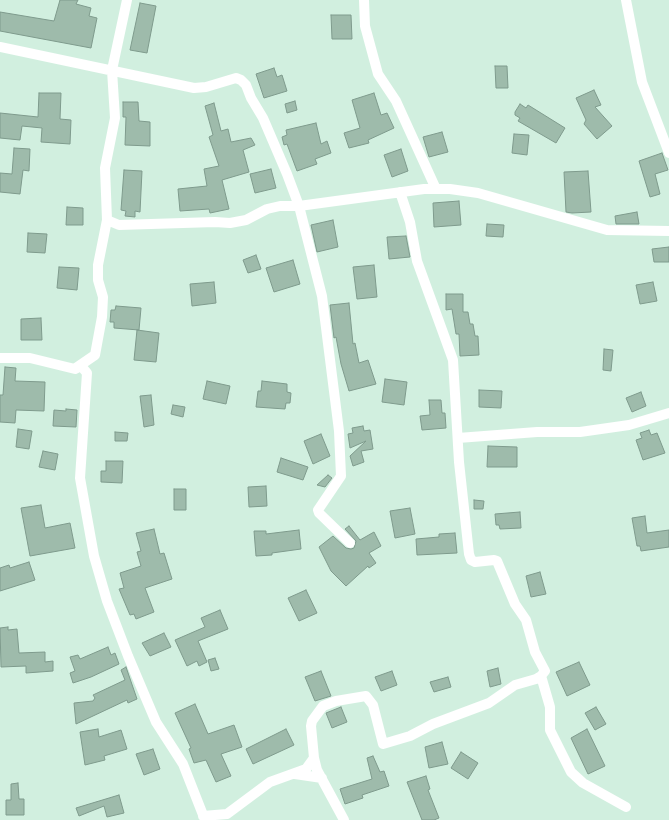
<!DOCTYPE html>
<style>
body{margin:0}
canvas{display:block;background:#d1efdf}
</style>
<canvas width="669" height="820"></canvas>
<script>
const ctx = document.querySelector('canvas').getContext('2d');
ctx.lineJoin = 'round';
function fillPath(path, color) { ctx.fillStyle = color; ctx.fill(path, 'evenodd'); }
const shape = rows => new Path2D(rows.map(r => 'M' + r).join(''));
function trace(path, color, width, dash) { ctx.strokeStyle = color; ctx.lineWidth = width; ctx.lineCap = dash ? 'butt' : 'round'; ctx.setLineDash(dash || []); ctx.stroke(path); }
const building = shape([
 [60,0,78,0,76,4,91,8,89,16,97,18,91,48,0,31,0,12,54,21,60,0],
 [140,3,156,6,147,53,130,50,140,3],
 [331,15,351,15,352,39,332,39,331,15],
 [495,66,507,66,508,88,496,88,495,66],
 [274,68,277,77,282,75,287,91,264,98,256,74,274,68],
 [594,90,601,105,595,107,612,126,597,139,584,124,586,120,576,98,594,90],
 [39,93,61,93,60,119,71,120,70,144,41,142,42,128,22,126,20,140,0,138,0,113,38,117,39,93],
 [374,93,381,115,387,113,394,128,368,140,369,143,349,148,344,133,360,128,352,100,374,93],
 [295,101,297,110,287,113,285,104,295,101],
 [123,102,138,102,139,121,150,122,150,146,125,145,126,117,123,117,123,102],
 [214,103,221,131,228,129,231,142,251,138,255,145,243,150,249,172,222,180,229,209,210,213,209,209,180,211,178,189,207,186,204,169,219,166,209,137,213,135,205,106,214,103],
 [520,104,526,108,528,105,565,128,556,143,518,121,520,118,515,115,515,112,520,104],
 [316,123,321,144,327,141,331,153,315,159,317,164,297,171,287,144,284,145,282,137,287,135,286,130,316,123],
 [442,132,448,152,429,157,423,137,442,132],
 [514,134,529,135,527,155,512,153,514,134],
 [14,148,30,149,29,171,23,170,20,194,0,192,0,173,12,174,14,148],
 [401,149,408,171,392,177,384,155,401,149],
 [662,153,668,170,655,174,660,194,650,197,639,161,662,153],
 [271,169,276,188,255,193,250,174,271,169],
 [124,170,142,171,140,212,135,211,135,217,125,216,126,211,121,210,124,170],
 [588,171,591,212,572,213,566,212,564,172,588,171],
 [459,201,461,225,434,227,433,203,459,201],
 [67,207,83,208,83,225,66,225,67,207],
 [637,212,639,224,616,224,615,216,637,212],
 [333,220,338,247,317,252,311,225,333,220],
 [487,224,504,225,503,237,486,236,487,224],
 [28,233,47,234,45,253,27,252,28,233],
 [406,236,410,257,389,259,387,237,406,236],
 [669,247,669,262,654,262,652,249,669,247],
 [256,255,261,269,248,273,243,260,256,255],
 [293,260,300,284,274,292,266,268,293,260],
 [374,265,377,297,357,299,353,267,374,265],
 [59,267,79,268,77,290,57,288,59,267],
 [214,282,216,303,192,306,190,284,214,282],
 [653,282,657,301,640,304,636,285,653,282],
 [446,294,463,294,463,312,468,312,470,324,473,324,475,336,478,336,479,355,460,356,459,334,456,334,452,309,446,310,446,294],
 [349,303,353,344,355,343,359,363,368,360,376,384,349,391,341,364,336,337,334,338,330,305,349,303],
 [116,306,141,308,139,330,114,328,114,322,110,322,111,310,115,310,116,306],
 [41,318,42,340,21,340,21,319,41,318],
 [137,330,159,333,156,362,134,360,137,330],
 [604,349,613,350,611,371,603,370,604,349],
 [5,367,16,368,15,381,45,382,44,411,16,410,15,423,0,422,0,395,3,395,5,367],
 [385,379,407,382,404,405,382,402,385,379],
 [207,381,230,386,226,404,203,399,207,381],
 [262,381,287,384,287,392,291,393,290,403,286,403,285,409,256,407,258,391,261,391,262,381],
 [479,390,502,391,501,408,479,407,479,390],
 [641,392,646,406,632,412,626,398,641,392],
 [151,395,154,425,144,427,140,396,151,395],
 [429,400,441,400,442,413,445,413,446,428,422,430,420,416,430,415,429,400],
 [173,405,185,407,183,417,171,414,173,405],
 [66,409,77,410,76,427,53,426,54,410,66,411,66,409],
 [363,426,364,431,370,430,373,449,361,451,364,462,353,466,350,456,366,441,350,448,348,434,353,433,352,428,363,426],
 [18,429,32,431,29,449,16,447,18,429],
 [649,430,651,435,657,433,665,453,643,460,636,440,642,438,640,433,649,430],
 [115,432,128,433,127,441,115,441,115,432],
 [321,434,330,456,313,464,304,441,321,434],
 [488,446,517,447,517,467,487,467,488,446],
 [43,451,58,454,55,470,39,467,43,451],
 [281,458,308,467,303,480,277,472,281,458],
 [106,461,123,461,122,483,101,482,101,471,106,471,106,461],
 [328,475,332,478,325,487,317,485,328,475],
 [266,486,267,506,249,507,248,487,266,486],
 [174,489,186,489,186,510,174,510,174,489],
 [474,500,484,501,483,509,474,509,474,500],
 [41,505,45,528,70,523,75,548,30,556,21,508,41,505],
 [410,508,415,534,395,538,390,511,410,508],
 [520,512,521,528,500,529,499,525,496,525,495,514,520,512],
 [645,516,647,533,669,530,669,547,641,551,640,546,637,546,632,518,645,516],
 [349,526,360,540,374,532,381,546,369,553,376,563,369,568,368,566,346,586,331,571,319,547,333,536,346,548,351,549,354,548,356,541,345,529,349,526],
 [154,529,160,554,164,553,172,579,145,588,154,612,136,619,134,614,130,615,119,589,124,588,120,573,141,566,137,552,141,551,136,533,154,529],
 [299,530,301,549,272,553,272,555,256,556,254,531,266,531,266,534,299,530],
 [455,533,457,553,417,555,416,539,439,537,439,534,455,533],
 [29,562,35,580,0,591,0,568,9,565,10,568,29,562],
 [540,572,546,594,531,597,526,576,540,572],
 [306,590,317,613,299,621,288,598,306,590],
 [220,610,228,629,198,641,207,662,199,666,197,661,187,666,175,640,205,627,201,618,220,610],
 [8,627,8,630,17,629,19,653,45,652,45,662,53,661,53,671,26,673,26,666,1,667,0,628,8,627],
 [164,633,171,647,150,656,142,643,164,633],
 [108,647,111,655,115,653,119,664,91,677,73,683,70,673,75,671,70,657,78,655,80,659,108,647],
 [215,658,219,669,211,671,208,660,215,658],
 [579,662,590,685,567,696,556,672,579,662],
 [126,667,137,699,128,703,127,700,76,724,74,703,93,701,95,698,93,695,125,680,121,670,126,667],
 [498,668,501,684,490,687,487,671,498,668],
 [321,671,331,696,315,701,305,677,321,671],
 [392,671,397,685,381,691,375,677,392,671],
 [448,677,451,687,434,692,430,682,448,677],
 [195,704,208,734,234,725,242,747,221,754,231,776,216,782,206,760,194,763,189,749,191,748,175,713,195,704],
 [341,707,347,722,332,728,326,713,341,707],
 [596,707,606,724,595,730,585,713,596,707],
 [98,729,99,737,121,730,127,749,104,756,105,760,85,765,80,732,98,729],
 [286,729,294,745,253,764,246,749,286,729],
 [587,729,605,766,588,774,571,738,587,729],
 [442,742,448,764,429,768,425,747,442,742],
 [153,749,160,769,144,775,136,754,153,749],
 [461,752,478,763,468,779,451,768,461,752],
 [373,756,380,772,384,771,389,786,362,795,363,798,345,804,340,789,372,779,367,758,373,756],
 [426,776,430,789,428,790,439,818,434,820,422,820,407,782,426,776],
 [18,783,19,799,24,799,24,815,6,815,6,800,11,800,11,784,18,783],
 [119,795,124,813,107,817,104,806,79,816,76,808,119,795]
]);
const street = shape([
 [364,0,365,26,378,74,396,101,436,189],
 [626,0,642,82,669,153],
 [0,47,194,88,206,87,236,78,241,80,246,85,251,98,263,118,287,174,299,206,322,296,339,431,341,476,318,510,319,513,350,543],
 [107,220,119,225,215,222,230,223,246,220,267,209,280,206,299,206,424,189,450,189,478,193,607,230,669,231],
 [0,358,30,358,75,369,81,366,87,373,80,478,94,556,107,601,128,656,156,722,183,764,205,820],
 [76,368,95,355,102,317,103,297,98,280,98,265,107,220,105,168,115,118,112,70,127,0],
 [458,438,537,432,580,432,629,425,669,413],
 [541,676,550,707,550,730,571,772,583,783,626,807],
 [295,774,322,778],
 [203,816,227,814,270,782,306,769,314,758],
 [344,820,317,770,314,758,311,726,312,721,323,706,336,701,366,696,373,705,383,744,410,736,433,724,489,703,515,685,536,679,541,676,545,671,535,652,526,620,515,604,497,561,494,560,475,562,471,560,469,554,459,462,453,360,417,261,410,222,400,192]
]);
fillPath(building, '#9ebbab');
trace(building, '#7f9b8d', 1);
trace(street, '#fff', 10);
</script>
